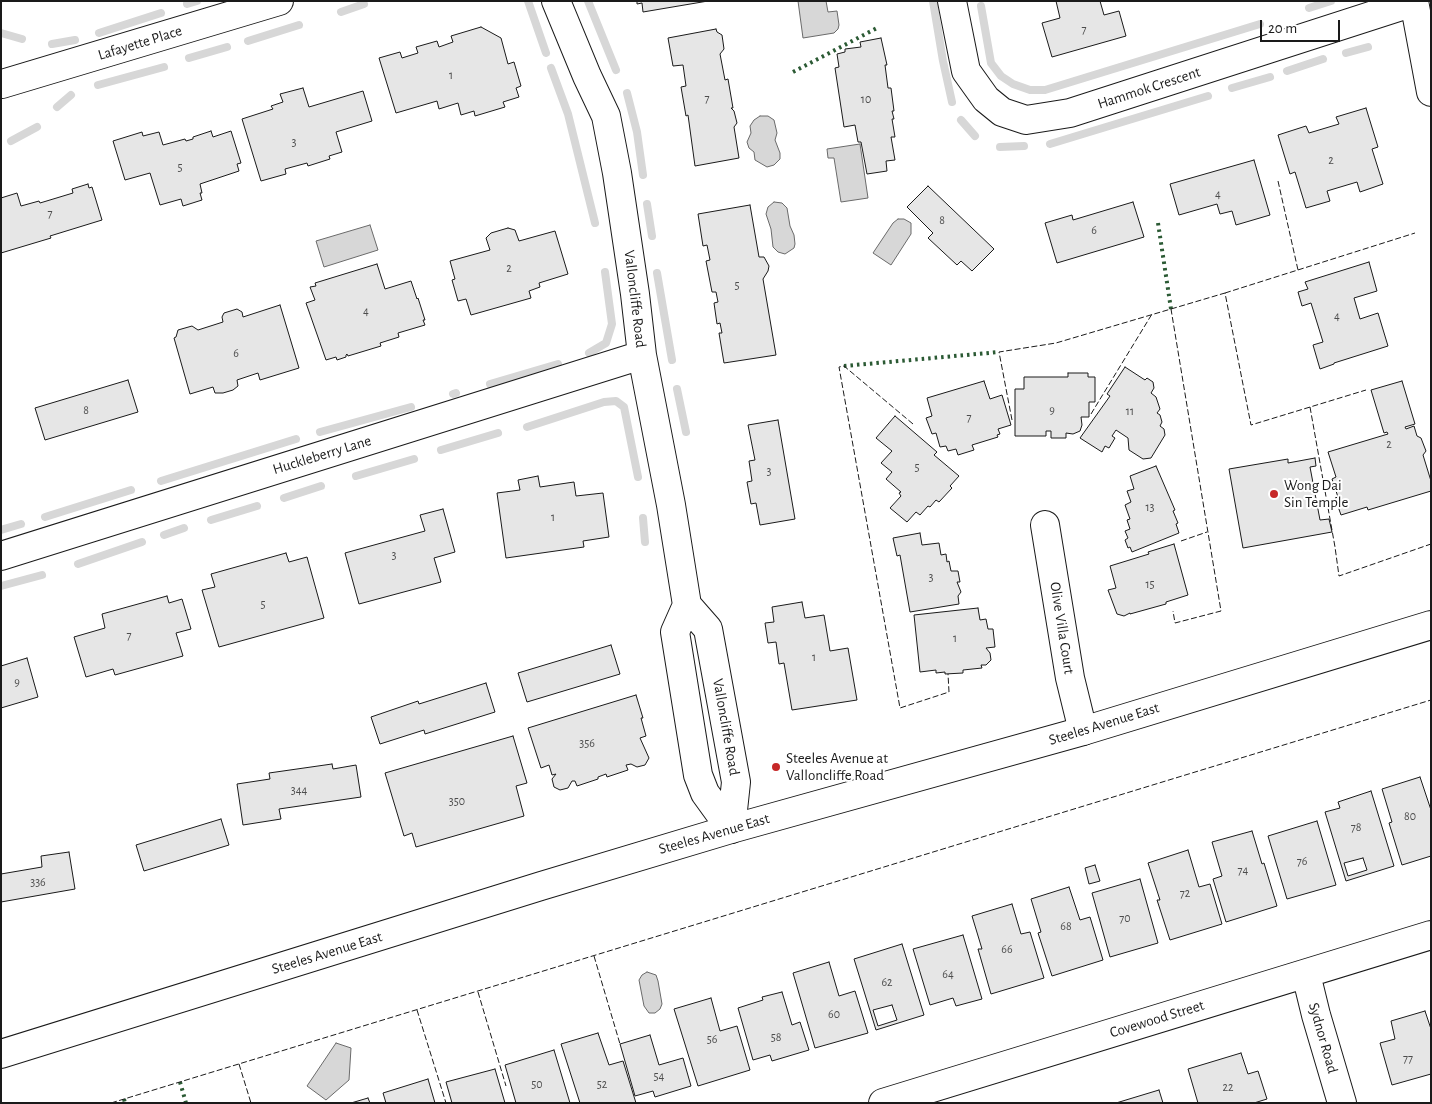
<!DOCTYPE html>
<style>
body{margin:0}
#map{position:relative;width:1432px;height:1104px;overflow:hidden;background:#fff;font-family:"Alegreya Sans",sans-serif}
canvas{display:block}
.frame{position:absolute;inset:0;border:2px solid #1a1a1a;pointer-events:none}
.scale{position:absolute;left:1260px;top:20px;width:80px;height:22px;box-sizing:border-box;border:2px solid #1a1a1a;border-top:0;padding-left:6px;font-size:15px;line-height:18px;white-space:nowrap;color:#1a1a1a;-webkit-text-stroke:4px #fff;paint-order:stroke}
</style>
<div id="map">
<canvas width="1432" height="1104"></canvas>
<div class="frame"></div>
<div class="scale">20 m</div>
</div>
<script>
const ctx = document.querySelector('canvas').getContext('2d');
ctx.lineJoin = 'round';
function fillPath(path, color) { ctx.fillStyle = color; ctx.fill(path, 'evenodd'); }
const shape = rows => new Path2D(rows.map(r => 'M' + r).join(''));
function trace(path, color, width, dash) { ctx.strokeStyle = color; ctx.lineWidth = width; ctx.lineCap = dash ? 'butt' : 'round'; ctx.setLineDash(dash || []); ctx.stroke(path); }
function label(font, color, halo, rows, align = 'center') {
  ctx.font = font + ' "Alegreya Sans",sans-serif'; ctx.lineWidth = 4; ctx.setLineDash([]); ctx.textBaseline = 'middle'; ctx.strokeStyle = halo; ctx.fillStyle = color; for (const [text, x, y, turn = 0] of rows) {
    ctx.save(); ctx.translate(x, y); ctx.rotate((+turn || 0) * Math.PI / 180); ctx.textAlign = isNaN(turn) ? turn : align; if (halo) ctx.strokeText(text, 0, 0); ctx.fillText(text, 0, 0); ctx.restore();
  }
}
const water = shape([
 [798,1,826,1,828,12,837,11,839,25,838,29,834,33,803,38,798,1],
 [760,116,768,116,774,120,777,133,775,140,780,153,780,159,774,165,767,167,755,160,754,152,749,148,747,142,751,133,750,126,754,120,760,116],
 [860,144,868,198,841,202,834,158,828,158,827,149,860,144],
 [774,202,782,203,787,208,790,226,794,235,795,244,794,248,785,254,778,252,773,247,771,229,766,214,768,207,774,202],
 [898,219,904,219,911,223,911,234,891,265,873,253,893,223,898,219],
 [370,225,378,250,324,267,316,241,370,225],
 [647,972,656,975,658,981,662,1004,660,1009,655,1013,649,1013,644,1006,639,980,642,975,647,972],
 [336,1043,351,1048,349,1080,326,1100,307,1086,336,1043]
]);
const stream = shape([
 [528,1,546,53],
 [588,1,616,70],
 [933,1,943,61,952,102],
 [187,4,197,1],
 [981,6,991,63,1001,76,1013,84,1030,90,1045,90,1260,24],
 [1309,8,1331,1],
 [341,12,364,4],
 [1,33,22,39],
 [99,33,161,13],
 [248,41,299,25],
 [52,44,75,40],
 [1346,53,1368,47],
 [189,58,227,47],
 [551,68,568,114,595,223],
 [1287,71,1323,59],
 [98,85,164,67],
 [1232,88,1270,77],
 [627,93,637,132,643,175],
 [57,107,71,95],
 [961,120,975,136],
 [11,141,37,127],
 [1050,144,1208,96],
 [1000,147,1024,146],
 [647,204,652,236],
 [657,273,672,360],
 [589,353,606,343,612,324,605,272],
 [490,384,558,364],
 [677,389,686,432],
 [453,394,456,393],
 [527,427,604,402,616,401,624,407,638,477],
 [320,432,411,407],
 [441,450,498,433],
 [356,476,414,459],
 [161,481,296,439],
 [284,498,321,486],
 [45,517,131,490],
 [643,518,645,542],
 [211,520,257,506],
 [1,530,21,524],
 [164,535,184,528],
 [78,564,142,542],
 [1,586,42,575]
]);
const building = shape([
 [637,1,708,1,643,12,642,3,637,4,637,1],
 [1056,1,1100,1,1104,15,1119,11,1126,36,1052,57,1042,23,1060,18,1056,1],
 [481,27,501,38,508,64,514,62,521,86,516,88,519,97,503,102,505,107,475,116,474,111,461,115,458,103,439,109,437,101,396,113,379,58,400,52,402,58,418,53,416,47,437,41,439,47,453,42,451,36,481,27],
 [716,29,717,32,722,35,724,49,720,54,725,80,728,79,733,108,731,108,734,111,737,123,734,127,739,158,695,166,688,115,686,116,681,87,686,86,683,65,673,66,668,38,716,29],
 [881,38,887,65,885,65,888,88,891,88,894,111,892,111,894,119,892,119,895,137,891,137,895,160,886,161,887,171,867,174,861,142,858,142,855,125,844,127,835,68,839,67,837,54,845,52,845,49,861,47,860,42,881,38],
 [303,88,309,107,363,91,372,121,336,132,342,152,329,156,330,159,308,166,307,163,285,169,286,174,261,181,242,119,273,109,271,106,283,102,280,94,303,88],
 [1366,108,1378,147,1372,149,1383,184,1360,192,1357,182,1327,191,1330,201,1306,208,1295,172,1290,174,1278,135,1306,126,1309,133,1339,124,1336,117,1366,108],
 [211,131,213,137,231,131,241,163,237,164,239,171,200,184,202,193,200,193,202,200,183,206,181,199,160,205,150,173,125,180,113,141,142,132,143,136,159,132,163,145,185,139,186,141,193,139,193,137,211,131],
 [1254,160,1270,215,1236,225,1232,211,1220,214,1217,204,1179,215,1170,184,1254,160],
 [88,184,89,188,92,187,102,220,50,236,51,238,1,253,1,198,17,193,21,206,39,201,40,203,73,193,72,189,88,184],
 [928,186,994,249,972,271,961,261,957,265,928,238,933,233,907,207,928,186],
 [1133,202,1144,237,1057,263,1045,223,1072,215,1073,220,1133,202],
 [750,205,759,257,764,257,769,266,768,271,763,279,776,355,724,363,719,333,722,333,720,323,717,324,714,303,718,302,716,292,712,292,706,261,710,260,707,245,703,246,698,214,750,205],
 [508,228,515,230,519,241,555,231,568,274,539,283,540,287,529,291,531,298,471,315,466,299,458,301,452,280,455,279,450,261,490,250,486,238,491,233,508,228],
 [1369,262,1377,291,1354,298,1360,319,1378,313,1388,346,1334,363,1334,364,1320,369,1313,345,1323,342,1311,303,1302,306,1298,292,1308,289,1305,282,1369,262],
 [377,264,385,289,411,281,417,299,418,298,425,320,423,320,425,325,398,333,399,337,380,343,381,346,348,356,347,354,346,355,346,357,337,360,336,357,326,360,306,303,315,300,310,287,316,286,315,283,377,264],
 [280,305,299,368,260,380,258,373,237,380,238,386,233,390,223,393,215,393,213,387,190,394,174,338,176,337,178,330,192,326,198,330,223,322,222,317,224,313,237,309,242,312,243,317,280,305],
 [1125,367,1145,380,1147,378,1153,382,1154,388,1151,393,1156,397,1160,409,1157,413,1160,415,1162,422,1160,426,1164,429,1165,435,1151,458,1143,459,1129,450,1128,438,1116,430,1112,436,1115,438,1109,448,1105,446,1102,452,1080,438,1110,396,1107,394,1125,367],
 [1068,373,1088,373,1088,377,1095,377,1095,402,1089,402,1089,417,1081,417,1082,425,1080,431,1073,434,1066,433,1066,438,1051,438,1051,431,1046,431,1046,436,1015,436,1015,389,1024,389,1024,377,1068,377,1068,373],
 [128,380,138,412,45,440,35,408,128,380],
 [984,381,990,399,1002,395,1011,425,998,429,1000,434,997,435,998,437,972,445,974,450,958,455,956,449,948,451,946,446,940,447,936,433,932,434,926,418,932,416,927,398,984,381],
 [1402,381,1415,424,1405,427,1406,429,1414,426,1417,436,1421,438,1426,451,1423,455,1431,481,1431,491,1368,510,1367,507,1341,515,1335,498,1338,497,1332,479,1336,477,1328,452,1388,434,1387,432,1384,433,1371,390,1402,381],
 [895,416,937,452,934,455,959,476,950,486,952,488,939,502,936,500,930,507,928,506,920,515,916,512,907,522,890,508,901,496,899,493,901,492,886,479,892,472,881,463,892,451,876,438,895,416],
 [778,420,795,519,760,525,756,503,751,504,747,482,752,481,749,461,755,460,748,425,778,420],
 [1315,458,1316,466,1310,467,1320,520,1329,519,1332,532,1243,548,1229,469,1288,459,1288,463,1315,458],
 [1156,466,1175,510,1173,511,1178,523,1176,524,1179,533,1132,552,1130,547,1128,548,1125,540,1128,538,1125,531,1130,529,1127,520,1130,519,1125,505,1131,502,1127,491,1134,489,1130,476,1156,466],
 [538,476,540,487,574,482,576,496,603,493,609,537,583,541,584,547,506,558,497,493,520,490,518,480,538,476],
 [443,509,455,552,434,558,441,582,359,604,345,553,425,531,420,515,443,509],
 [920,533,922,545,939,543,941,555,946,554,947,562,949,561,951,571,958,571,960,582,957,582,961,592,958,596,959,604,910,612,900,555,897,556,893,538,920,533],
 [1174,544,1188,595,1166,602,1166,604,1130,614,1130,613,1124,616,1117,614,1108,590,1116,588,1110,566,1149,554,1148,552,1174,544],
 [286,553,289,562,307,557,324,618,219,647,202,590,215,587,211,574,286,553],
 [167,596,169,603,182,599,191,629,176,633,183,656,115,675,113,669,86,677,74,637,105,628,102,614,167,596],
 [802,602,805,618,824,615,830,651,848,648,857,700,792,710,784,663,779,664,776,642,768,643,765,623,774,622,772,607,802,602],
 [978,608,980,620,986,619,988,629,993,629,995,647,986,648,990,653,991,660,986,665,981,665,982,668,963,670,963,673,945,674,945,672,936,673,936,670,920,672,914,615,978,608],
 [611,645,620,674,527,702,518,673,611,645],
 [27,658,38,697,1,708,1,666,27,658],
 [486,683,495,712,425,734,424,730,380,744,371,717,418,701,419,704,486,683],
 [636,695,643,718,641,718,646,736,640,738,649,758,645,765,637,767,631,764,626,765,628,770,607,777,606,774,598,777,598,779,577,786,575,781,572,781,568,788,560,790,554,787,552,779,556,774,552,775,549,765,541,768,528,728,636,695],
 [513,736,527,783,516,786,524,816,416,847,412,833,404,836,385,773,513,736],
 [332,764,333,769,356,765,361,797,279,809,281,819,243,825,237,784,270,779,269,773,332,764],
 [1420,777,1431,810,1431,856,1402,865,1389,823,1392,822,1382,789,1420,777],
 [1371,791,1394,866,1346,881,1325,812,1340,808,1338,802,1371,791],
 [1363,858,1367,870,1348,876,1344,863,1363,858],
 [221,819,229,845,144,871,136,845,221,819],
 [1317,821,1336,885,1287,899,1268,836,1317,821],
 [1252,831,1262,864,1264,863,1277,906,1226,922,1213,879,1222,876,1212,842,1252,831],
 [1188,850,1199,887,1210,884,1222,924,1170,940,1157,900,1160,900,1148,863,1188,850],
 [69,852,75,889,1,902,1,874,42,867,41,856,69,852],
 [1095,865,1100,881,1089,884,1085,868,1095,865],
 [1140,879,1158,943,1110,957,1092,893,1140,879],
 [1069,887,1080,920,1090,917,1103,960,1052,976,1038,933,1041,932,1031,899,1069,887],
 [1012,904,1021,934,1030,932,1044,978,991,994,978,949,982,949,972,916,1012,904],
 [963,935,982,999,956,1006,953,998,930,1005,913,949,963,935],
 [902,944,924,1015,876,1030,854,959,902,944],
 [892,1005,897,1020,878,1026,873,1010,892,1005],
 [829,962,839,996,855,991,868,1033,815,1048,793,973,829,962],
 [782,992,792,1025,800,1022,809,1050,772,1061,770,1055,753,1060,738,1008,763,1000,762,997,782,992],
 [711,998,720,1031,737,1026,750,1070,698,1086,674,1009,711,998],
 [1425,1011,1431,1029,1431,1074,1392,1085,1380,1043,1395,1039,1391,1021,1425,1011],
 [598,1033,609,1065,623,1061,636,1103,580,1103,561,1044,598,1033],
 [650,1035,659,1065,683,1058,691,1086,655,1097,653,1091,635,1096,620,1044,650,1035],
 [554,1050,570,1103,516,1103,505,1065,554,1050],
 [1241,1053,1248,1074,1258,1071,1267,1099,1254,1103,1198,1103,1188,1069,1241,1053],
 [495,1069,505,1103,452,1103,446,1082,495,1069],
 [428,1079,435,1103,386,1103,383,1093,428,1079],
 [1159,1090,1163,1103,1116,1103,1159,1090],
 [368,1098,370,1103,351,1103,368,1098]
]);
const minor = shape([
 [556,1,587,76,606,116,617,173,635,294,642,355,671,505,687,605,708,629,736,782,731,829],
 [952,1,966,71,986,99,1002,112,1026,120,1070,113,1414,2],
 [1414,1,1431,92],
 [2,84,279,1],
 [1045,525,1070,678,1083,731],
 [1,556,642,355],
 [687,605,675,632,698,775,705,793,731,829],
 [1306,974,1316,1015,1342,1103],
 [883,1103,1431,935]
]);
const major = shape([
 [1,1054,541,886,731,829,1083,731,1431,625]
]);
const hedge = shape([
 [793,72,877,28],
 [1158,223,1171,309],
 [844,366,999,352],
 [180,1082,186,1103],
 [124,1099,125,1103]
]);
const fence = shape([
 [1278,181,1298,270],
 [1225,293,1415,233],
 [1171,309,1225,293,1251,425,1366,390],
 [1310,407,1335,547,1339,576,1431,544],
 [1091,414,1152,314],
 [1012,420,999,352,1056,343,1171,309,1221,611,1175,623,1173,611],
 [913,424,844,366,839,367,900,708,949,692,948,674],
 [1181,541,1207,532],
 [594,956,620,1044],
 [478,992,506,1086],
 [417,1010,446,1103],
 [239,1064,251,1103],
 [111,1103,1431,700]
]);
const markers = [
 [1274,494,5,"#c62828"],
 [776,767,5,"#c62828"]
];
const numberNames = [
 ["7",1084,29],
 ["1",451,75],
 ["7",707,98],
 ["10",866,99],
 ["3",294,142],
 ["2",1331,160],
 ["5",180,167],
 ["4",1218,194],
 ["7",50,213],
 ["8",942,220],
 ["6",1094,230],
 ["2",509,268],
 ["5",737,285],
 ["4",366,311],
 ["4",1337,316],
 ["6",236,353],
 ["8",86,410],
 ["9",1052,410],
 ["11",1130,411],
 ["7",969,417],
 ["2",1389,444],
 ["5",917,467],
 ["3",769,471],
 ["13",1150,507],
 ["1",553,517],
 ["3",394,555],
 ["3",931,577],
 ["15",1150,584],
 ["5",263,604],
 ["7",129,635],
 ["1",955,638],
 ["1",814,657],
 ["9",17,682],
 ["356",587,743],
 ["344",299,790],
 ["350",457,801],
 ["80",1410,816],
 ["78",1356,827],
 ["76",1302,861],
 ["74",1243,870],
 ["336",38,882],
 ["72",1185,893],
 ["70",1125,918],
 ["68",1066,926],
 ["66",1007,949],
 ["64",948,974],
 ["62",887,982],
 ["60",834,1014],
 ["58",776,1037],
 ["56",712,1039],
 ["77",1408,1058],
 ["54",659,1076],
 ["50",537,1084],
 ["52",602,1084],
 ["22",1228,1087]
];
const streetNames = [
 ["Lafayette Place",140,43,-17],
 ["Hammok Crescent",1149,88,-18],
 ["Valloncliffe Road",635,299,83],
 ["Huckleberry Lane",322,455,-17],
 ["Olive Villa Court",1062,628,81],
 ["Steeles Avenue East",1104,724,-17],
 ["Valloncliffe Road",726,727,80],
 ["Steeles Avenue East",714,834,-16],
 ["Steeles Avenue East",327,953,-17],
 ["Covewood Street",1157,1019,-17],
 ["Sydnor Road",1323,1038,74]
];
const poiNames = [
 ["Wong Dai",1284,485],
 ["Sin Temple",1284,502],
 ["Steeles Avenue at",786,758],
 ["Valloncliffe Road",786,775]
];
fillPath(water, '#d7d7d7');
trace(water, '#6a6a6a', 1);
trace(stream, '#d7d7d7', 8);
fillPath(building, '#e6e6e6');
trace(building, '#1a1a1a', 1);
trace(minor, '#1a1a1a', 30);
trace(major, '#1a1a1a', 30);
trace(minor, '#fff', 28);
trace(major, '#fff', 28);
trace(hedge, '#2b5a34', 4, [2.5, 4]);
trace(fence, '#1a1a1a', 1, [6, 2.5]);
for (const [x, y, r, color] of markers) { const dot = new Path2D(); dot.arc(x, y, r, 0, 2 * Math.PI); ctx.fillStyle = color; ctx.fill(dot); trace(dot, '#fff', 2); }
label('12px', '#4d4d4d', null, numberNames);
label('15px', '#1a1a1a', '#fff', streetNames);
label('15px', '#1a1a1a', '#fff', poiNames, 'left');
</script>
